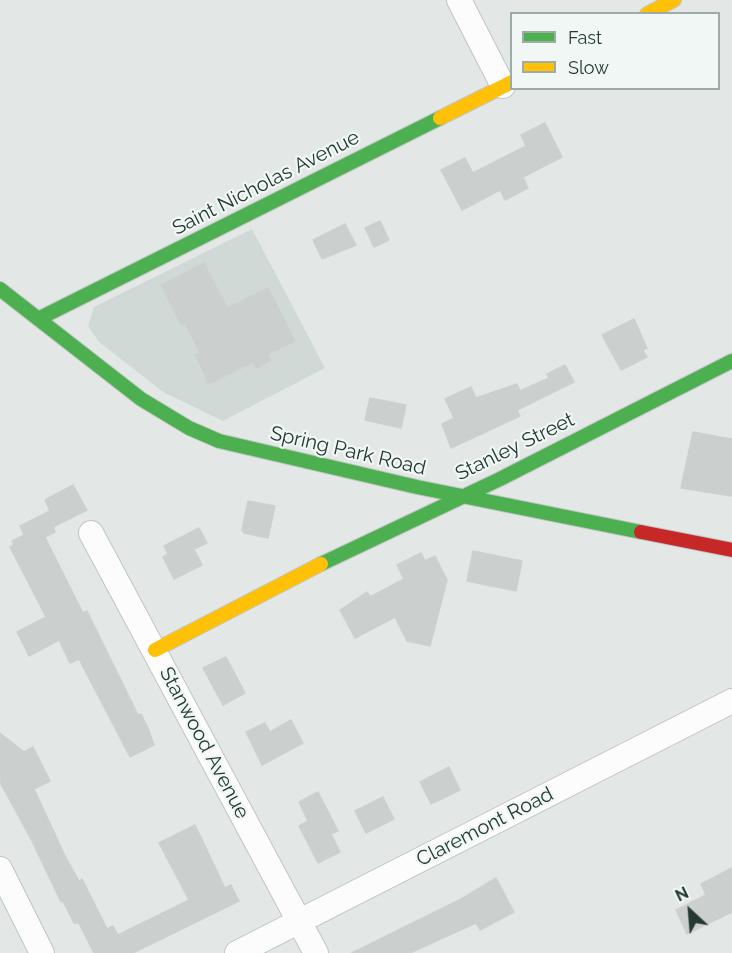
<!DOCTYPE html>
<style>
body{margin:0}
#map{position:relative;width:732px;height:953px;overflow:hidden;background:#e3e8e6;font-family:Raleway,sans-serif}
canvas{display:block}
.legend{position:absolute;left:510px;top:12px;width:210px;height:78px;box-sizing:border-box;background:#f1f7f4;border:2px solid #9faba6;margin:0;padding:8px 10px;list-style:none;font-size:18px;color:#233932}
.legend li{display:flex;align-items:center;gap:12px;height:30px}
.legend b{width:30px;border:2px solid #9faba6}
.north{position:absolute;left:660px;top:881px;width:60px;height:60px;-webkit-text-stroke:4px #f1f7f4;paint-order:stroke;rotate:334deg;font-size:16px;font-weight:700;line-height:24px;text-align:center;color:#233932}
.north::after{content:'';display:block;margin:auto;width:21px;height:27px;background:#233932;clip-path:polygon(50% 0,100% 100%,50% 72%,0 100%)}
</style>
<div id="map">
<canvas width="732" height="953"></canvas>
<ul class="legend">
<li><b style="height:8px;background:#4caf50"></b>Fast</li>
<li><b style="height:8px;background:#ffc107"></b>Slow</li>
</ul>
<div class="north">N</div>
</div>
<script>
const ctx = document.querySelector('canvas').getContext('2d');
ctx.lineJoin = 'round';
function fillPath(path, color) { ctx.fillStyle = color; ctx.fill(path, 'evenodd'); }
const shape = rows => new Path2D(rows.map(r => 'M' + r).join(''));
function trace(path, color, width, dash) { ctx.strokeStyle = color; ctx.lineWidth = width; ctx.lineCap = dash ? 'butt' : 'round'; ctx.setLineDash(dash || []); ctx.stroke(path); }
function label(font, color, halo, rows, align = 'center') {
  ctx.font = font + ' Raleway,sans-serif'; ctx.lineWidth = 4.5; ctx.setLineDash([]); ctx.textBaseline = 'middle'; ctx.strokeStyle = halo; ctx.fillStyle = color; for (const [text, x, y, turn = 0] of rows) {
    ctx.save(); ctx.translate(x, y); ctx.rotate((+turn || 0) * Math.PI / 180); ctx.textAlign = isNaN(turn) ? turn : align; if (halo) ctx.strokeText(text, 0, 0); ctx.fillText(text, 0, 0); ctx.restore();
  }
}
const built = shape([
 [252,229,325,368,223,421,163,392,99,342,88,326,94,307]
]);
const building = shape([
 [545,123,562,157,523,177,528,188,505,200,500,190,462,210,441,170,465,158,473,173,526,146,521,135,545,123],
 [380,221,389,240,374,247,365,228,380,221],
 [345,224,356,245,322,259,313,240,345,224],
 [204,263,227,308,268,288,295,341,268,354,271,360,256,368,253,362,209,384,195,355,200,353,185,323,181,325,161,285,204,263],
 [634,319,647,348,643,350,647,357,621,370,602,335,634,319],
 [565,365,574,382,517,410,520,416,451,448,442,424,454,418,445,399,471,387,476,398,517,384,520,391,549,378,547,374,565,365],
 [370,398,406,405,401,428,365,420,370,398],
 [693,432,732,439,732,496,681,488,693,432],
 [73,485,87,510,53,527,55,532,45,537,83,613,87,611,138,715,141,714,148,728,154,745,130,757,79,659,70,663,59,640,29,656,17,632,46,617,10,547,14,545,12,541,24,535,20,526,50,511,45,500,73,485],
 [248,501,275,506,268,538,244,533,242,530,248,501],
 [199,528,207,543,194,549,202,565,174,579,163,557,168,554,164,546,199,528],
 [473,551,522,561,516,591,467,581,473,551],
 [421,553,425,561,435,556,447,580,430,646,407,641,395,617,355,638,340,610,367,592,370,597,404,579,397,565,421,553],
 [226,657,245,693,223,705,203,668,226,657],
 [291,720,303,743,262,765,246,732,265,723,270,732,291,720],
 [0,733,24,752,33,747,50,781,34,789,66,858,79,881,82,879,107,929,113,926,118,935,189,900,159,843,195,825,225,888,231,885,239,901,133,953,94,953,79,923,74,923,63,901,61,902,32,841,1,784,0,733],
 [449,767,460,790,431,804,420,782,449,767],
 [318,792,338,831,331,834,340,852,318,863,299,826,308,821,299,802,318,792],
 [383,797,394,819,366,833,355,811,383,797],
 [732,868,732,912,687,934,676,910,706,895,701,884,732,868],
 [496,878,514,912,480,930,476,923,410,953,352,953,463,898,496,878]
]);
const street = shape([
 [459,0,503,86],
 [91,533,316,953],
 [0,869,42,953],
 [237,953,732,701]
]);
const fast = shape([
 [0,289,141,399,189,428,219,441,417,487,641,532],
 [38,319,440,118],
 [321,564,500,479,732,361]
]);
const slow = shape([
 [647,14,674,0],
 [440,118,512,82],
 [155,650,321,564]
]);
const jam = shape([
 [641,532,732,550]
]);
const streetNames = [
 ["Saint Nicholas Avenue",266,183,-27],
 ["Stanley Street",515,447,-26],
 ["Spring Park Road",348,451,13],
 ["Stanwood Avenue",204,743,62],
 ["Claremont Road",485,827,-27]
];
fillPath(built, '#d1d9d6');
fillPath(building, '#cbcfcd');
trace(building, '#ccd1cf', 1.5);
trace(street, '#c0c5c3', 26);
trace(fast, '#c0c6c3', 16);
trace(slow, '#c0c6c3', 16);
trace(jam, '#c0c6c3', 16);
trace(street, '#fbfcfb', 24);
trace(fast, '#4caf50', 14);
trace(slow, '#ffc107', 14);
trace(jam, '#c62828', 14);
label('20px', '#233932', '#f1f7f4', streetNames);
</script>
